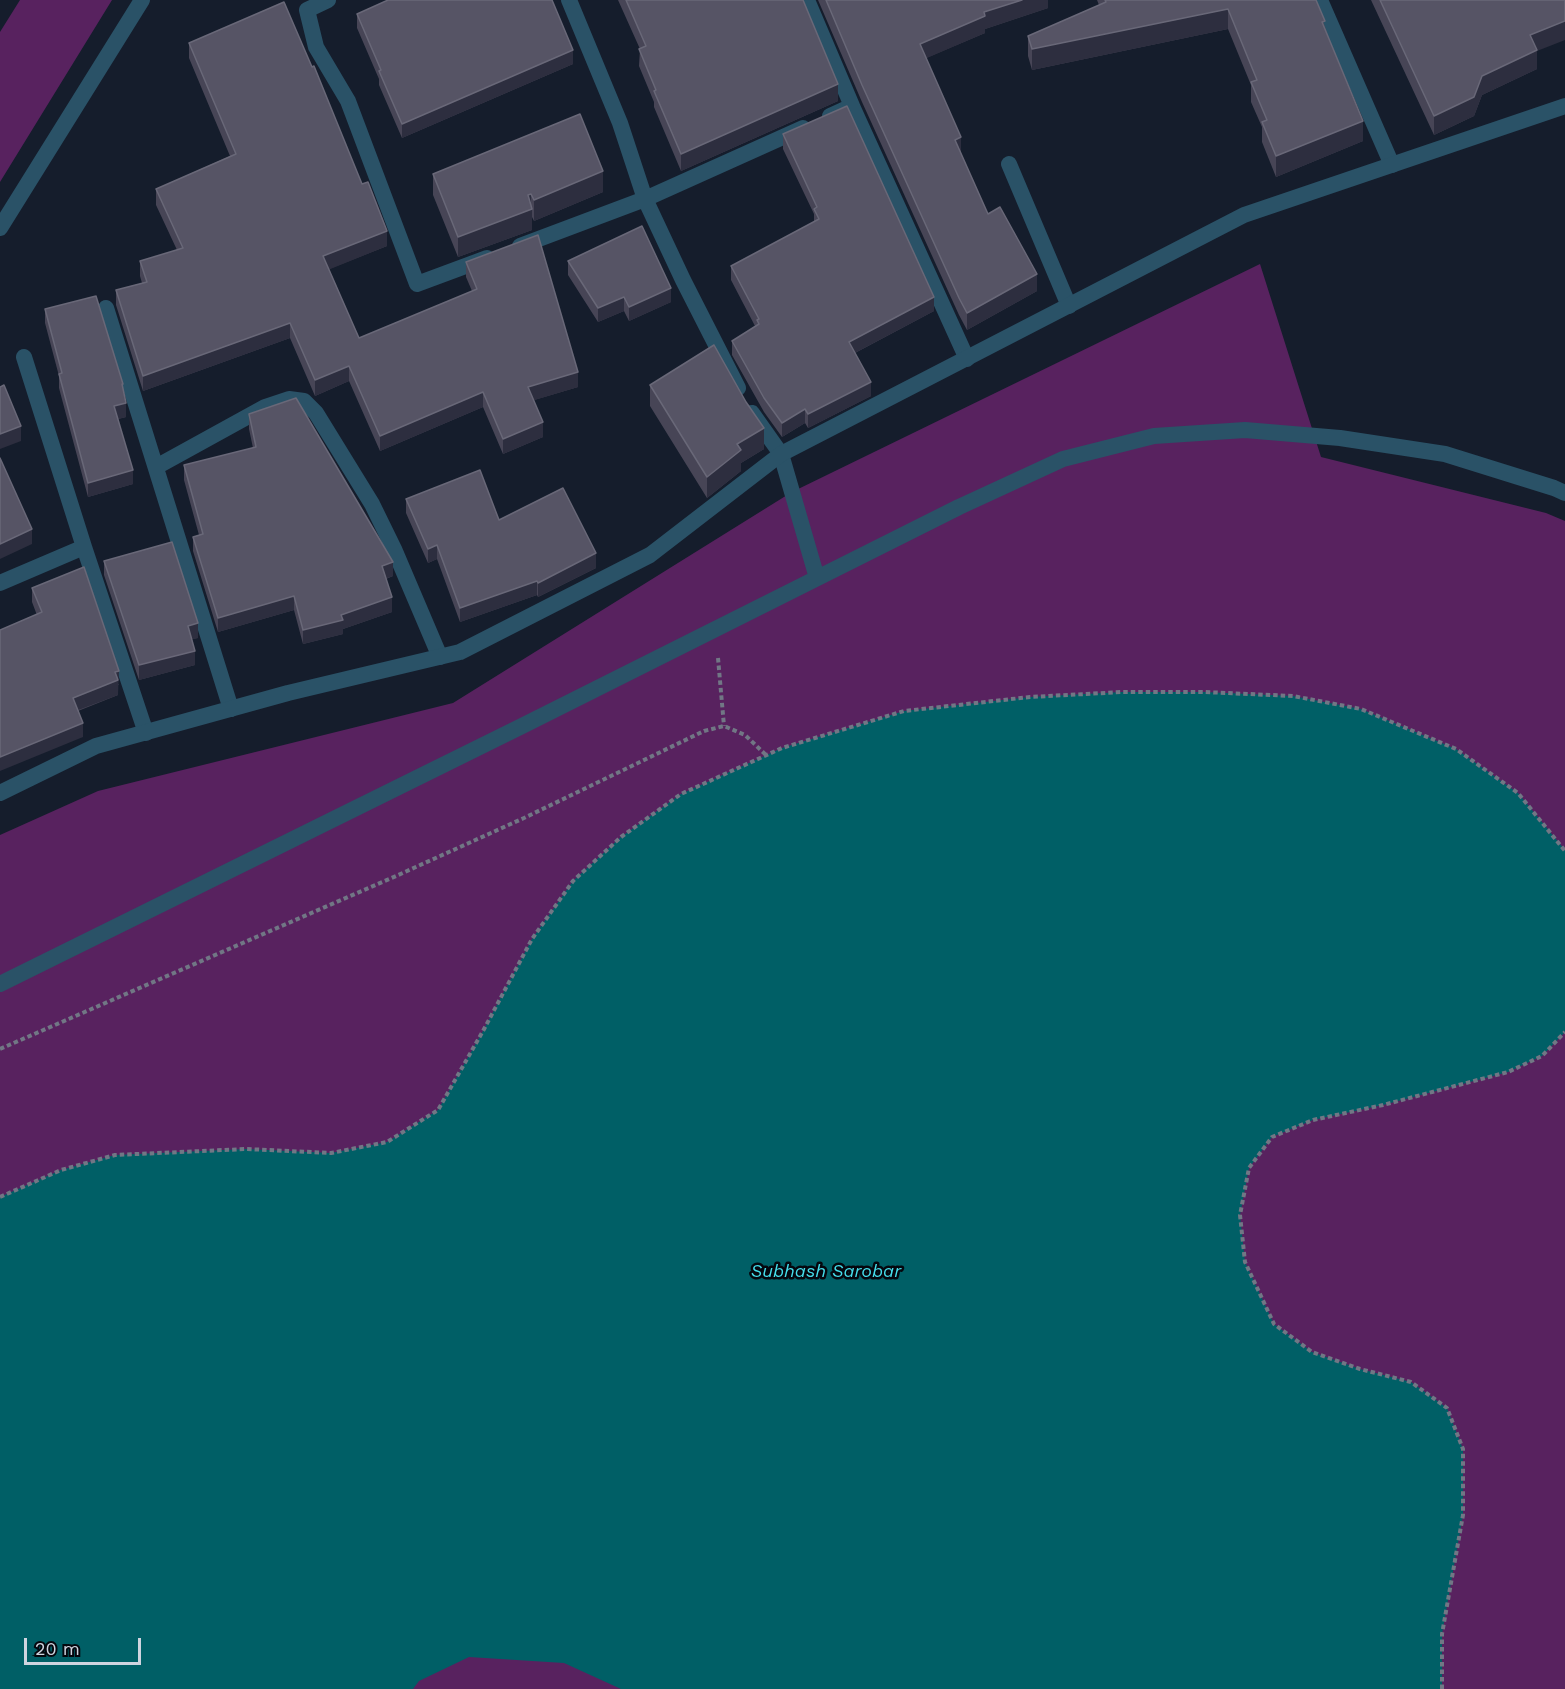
<!DOCTYPE html>
<style>
body{margin:0}
#map{position:relative;width:1565px;height:1689px;overflow:hidden;background:#151d2c;font-family:"Work Sans",sans-serif}
canvas{display:block}
.scale{position:absolute;left:24px;top:1638px;width:117px;height:27px;box-sizing:border-box;border:3px solid #cfd4df;border-top:0;padding-left:8px;font-size:18px;line-height:21px;white-space:nowrap;color:#cfd4df;-webkit-text-stroke:4px #05070e;paint-order:stroke}
</style>
<div id="map">
<canvas width="1565" height="1689"></canvas>
<div class="scale">20 m</div>
</div>
<script>
const ctx = document.querySelector('canvas').getContext('2d');
ctx.lineJoin = 'round';
function fillPath(path, color) { ctx.fillStyle = color; ctx.fill(path, 'evenodd'); }
const shape = rows => new Path2D(rows.map(r => 'M' + r).join(''));
function trace(path, color, width, dash) { ctx.strokeStyle = color; ctx.lineWidth = width; ctx.lineCap = dash ? 'butt' : 'round'; ctx.setLineDash(dash || []); ctx.stroke(path); }
function label(font, color, halo, rows, align = 'center') {
  ctx.font = font + ' "Work Sans",sans-serif'; ctx.lineWidth = 5; ctx.setLineDash([]); ctx.textBaseline = 'middle'; ctx.strokeStyle = halo; ctx.fillStyle = color; for (const [text, x, y, turn = 0] of rows) {
    ctx.save(); ctx.translate(x, y); ctx.rotate((+turn || 0) * Math.PI / 180); ctx.textAlign = isNaN(turn) ? turn : align; if (halo) ctx.strokeText(text, 0, 0); ctx.fillText(text, 0, 0); ctx.restore();
  }
}
const green = shape([
 [20,0,112,0,0,182,0,32],
 [1260,264,1321,457,1546,513,1565,521,1565,1689,0,1689,0,835,98,791,453,703,792,492]
]);
const water = shape([
 [1122,692,1204,692,1293,696,1361,709,1456,749,1518,793,1565,850,1565,1032,1542,1056,1508,1072,1383,1105,1313,1120,1272,1137,1249,1168,1240,1215,1245,1262,1274,1324,1312,1352,1360,1369,1411,1382,1447,1408,1463,1449,1463,1515,1442,1634,1442,1689,621,1689,564,1663,469,1657,419,1681,413,1689,0,1689,0,1197,61,1170,115,1155,246,1149,331,1153,387,1142,438,1110,483,1031,532,939,573,881,621,837,681,794,782,748,904,711,1030,697]
]);
const path = shape([
 [718,658,724,726],
 [0,1049,396,876,524,818,704,731,724,726,745,735,766,755],
 [0,1197,61,1170,115,1155,246,1149,331,1153,387,1142,438,1110,483,1031,532,939,573,881,621,837,681,794,782,748,904,711,1030,697,1122,692,1204,692,1293,696,1361,709,1456,749,1518,793,1565,851],
 [1442,1689,1442,1634,1463,1515,1463,1449,1447,1408,1411,1382,1360,1369,1312,1352,1274,1324,1245,1262,1240,1215,1249,1168,1272,1137,1313,1120,1383,1105,1508,1072,1542,1056,1565,1032]
]);
const service = shape([
 [1009,164,1069,306],
 [781,454,817,578],
 [0,984,522,726,959,507,1063,459,1154,436,1245,430,1340,438,1445,454,1554,488,1565,493]
]);
const minor = shape([
 [328,0,307,10,316,47,348,101,417,284,487,258],
 [569,0,620,123,645,199,683,280,738,388],
 [807,0,852,106],
 [1320,0,1392,165],
 [830,116,852,106,967,359],
 [520,246,645,199,803,128],
 [106,308,231,709],
 [24,357,84,547,146,733],
 [752,413,781,454],
 [156,467,265,407,289,399,304,401,316,413,372,504,394,549,440,657],
 [0,583,84,547]
]);
const tertiary = shape([
 [0,228,142,0],
 [0,793,96,746,288,693,460,652,650,555,781,454,1244,215,1565,106]
]);
const wall = shape([
 [553,0,553,3,573,64,402,138,379,85,379,79,357,28,357,14],
 [618,0,803,0,838,101,681,171,654,107,654,102,639,66,640,49],
 [818,0,1048,0,1048,8,985,29,985,33,926,58,961,153,988,214,1037,291,967,330,959,315,862,102],
 [1097,0,1316,0,1363,141,1276,177,1262,142,1262,127,1251,102,1251,85,1228,29,1032,70,1028,56,1028,36,1099,5],
 [1371,0,1565,0,1537,51,1537,69,1482,95,1474,116,1434,135],
 [189,43,387,246,329,269,359,338,472,291,466,277,466,262,578,387,534,400,543,437,503,454,483,407,380,451,349,381,315,396,290,338,143,391,116,305,116,290,142,283,140,276,140,261,177,250,156,205,156,189,230,156,189,58],
 [783,134,934,311,855,353,871,396,808,428,805,423,782,437,764,412,732,355,732,341,755,326,731,280,731,266,814,222,814,214,783,149],
 [433,174,603,192,534,221,532,217,532,230,458,257,433,195],
 [568,261,671,302,629,321,624,311,598,322,568,275],
 [45,309,126,417,118,419,133,484,88,497,59,388,59,376,45,323],
 [650,385,764,449,741,463,741,471,707,498,650,406],
 [249,414,393,576,386,579,392,612,343,629,343,634,303,644,294,610,218,632,193,551,193,537,199,535,184,480,184,465,253,448,249,429],
 [406,499,499,520,596,568,538,597,537,595,460,622,437,559,428,563,406,513],
 [104,561,198,638,192,639,195,665,139,680,104,575],
 [32,588,119,685,118,685,118,695,78,711,83,737,32,602]
]);
const shadedWall = shape([
 [1022,0,1048,0,1048,8,985,29,985,33,920,61,920,44,984,12],
 [1228,9,1228,29,1032,70,1032,49],
 [1565,21,1565,40,1537,51,1537,69,1482,95,1474,116,1434,135,1434,116,1530,35],
 [573,50,573,64,402,138,402,124],
 [838,84,838,101,681,171,681,154],
 [1363,121,1363,141,1276,177,1276,156],
 [961,137,961,154,955,140],
 [603,171,603,192,534,221,534,200],
 [531,194,531,210,532,209,532,230,458,257,458,237],
 [387,231,387,246,323,272,323,256],
 [1037,274,1037,291,967,330,967,313],
 [671,288,671,302,629,321,629,307],
 [624,297,624,311,598,322,598,308],
 [934,297,934,311,849,356,849,342],
 [290,323,290,338,143,391,143,376],
 [349,366,349,381,315,396,315,380],
 [578,372,578,387,528,402,528,387],
 [871,382,871,396,808,428,808,414],
 [483,392,483,407,380,451,380,436],
 [126,403,126,417,114,420,114,406],
 [805,409,805,423,782,437,782,423],
 [543,422,543,437,503,454,503,439],
 [21,426,21,441,0,449,0,434],
 [764,428,764,449,741,463,741,471,707,498,707,477,737,444],
 [133,470,133,484,88,497,88,483],
 [32,529,32,544,0,559,0,544],
 [437,545,437,559,428,563,428,549],
 [596,553,596,568,538,597,538,583],
 [393,562,393,576,382,580,382,566],
 [537,581,537,595,460,622,460,608],
 [294,596,294,610,218,632,218,618],
 [392,597,392,612,343,629,343,634,303,644,303,630,341,615],
 [198,623,198,638,188,640,188,626],
 [195,651,195,665,139,680,139,665],
 [119,671,118,695,73,712,73,698,115,672],
 [83,723,83,737,0,771,0,757]
]);
const building = shape([
 [388,0,552,0,573,50,402,124,379,71,381,70,357,14,388,0],
 [626,0,803,0,838,84,681,154,654,91,656,90,639,49,646,46,626,0],
 [826,0,1022,0,984,12,985,16,920,44,961,137,955,140,988,214,1000,207,1037,274,967,313,959,298,862,85,826,0],
 [1105,0,1316,0,1325,21,1322,22,1363,121,1276,156,1262,122,1267,120,1251,82,1257,80,1228,9,1032,49,1028,36,1106,2,1105,0],
 [1380,0,1565,0,1565,21,1530,35,1537,50,1482,76,1474,97,1434,116,1380,0],
 [284,2,312,67,314,66,362,184,368,182,387,231,323,256,359,338,477,289,466,262,538,235,578,372,528,387,543,422,503,439,483,392,380,436,349,366,315,380,290,323,143,376,116,290,147,282,140,261,183,248,156,189,236,154,189,43,284,2],
 [847,106,934,297,849,342,871,382,808,414,805,409,782,423,764,398,732,341,759,324,757,320,759,319,731,266,819,219,814,209,817,207,783,134,847,106],
 [580,114,603,171,534,200,531,194,528,195,532,209,458,237,433,174,580,114],
 [642,226,671,288,629,307,624,297,598,308,568,261,642,226],
 [96,296,123,384,122,384,126,403,114,406,133,470,88,483,59,374,62,373,45,309,96,296],
 [714,345,746,402,764,428,737,444,741,450,707,477,650,385,714,345],
 [4,385,21,426,0,434,0,387,4,385],
 [296,398,393,562,382,566,392,597,341,615,343,620,303,630,294,596,218,618,193,537,203,534,184,465,256,447,249,414,296,398],
 [0,458,32,529,0,544,0,458],
 [480,470,499,520,563,488,596,553,538,583,537,581,460,608,437,545,428,549,406,499,480,470],
 [172,542,198,623,188,626,195,651,139,665,104,561,172,542],
 [84,567,119,671,115,672,118,680,73,698,83,723,0,757,0,630,42,612,32,588,84,567]
]);
const waterNames = [
 ["Subhash Sarobar",826,1272]
];
fillPath(green, '#58225f');
fillPath(water, '#005f66');
trace(path, '#717785', 4, [4.5, 3]);
trace(service, '#2a5267', 16);
trace(minor, '#2a5267', 16);
trace(tertiary, '#2a5267', 16);
fillPath(wall, '#474556');
fillPath(shadedWall, '#2d2e3f');
fillPath(building, '#565465');
trace(building, '#696878', 1.5);
label('italic 18px', '#45deeb', '#05070e', waterNames);
</script>
